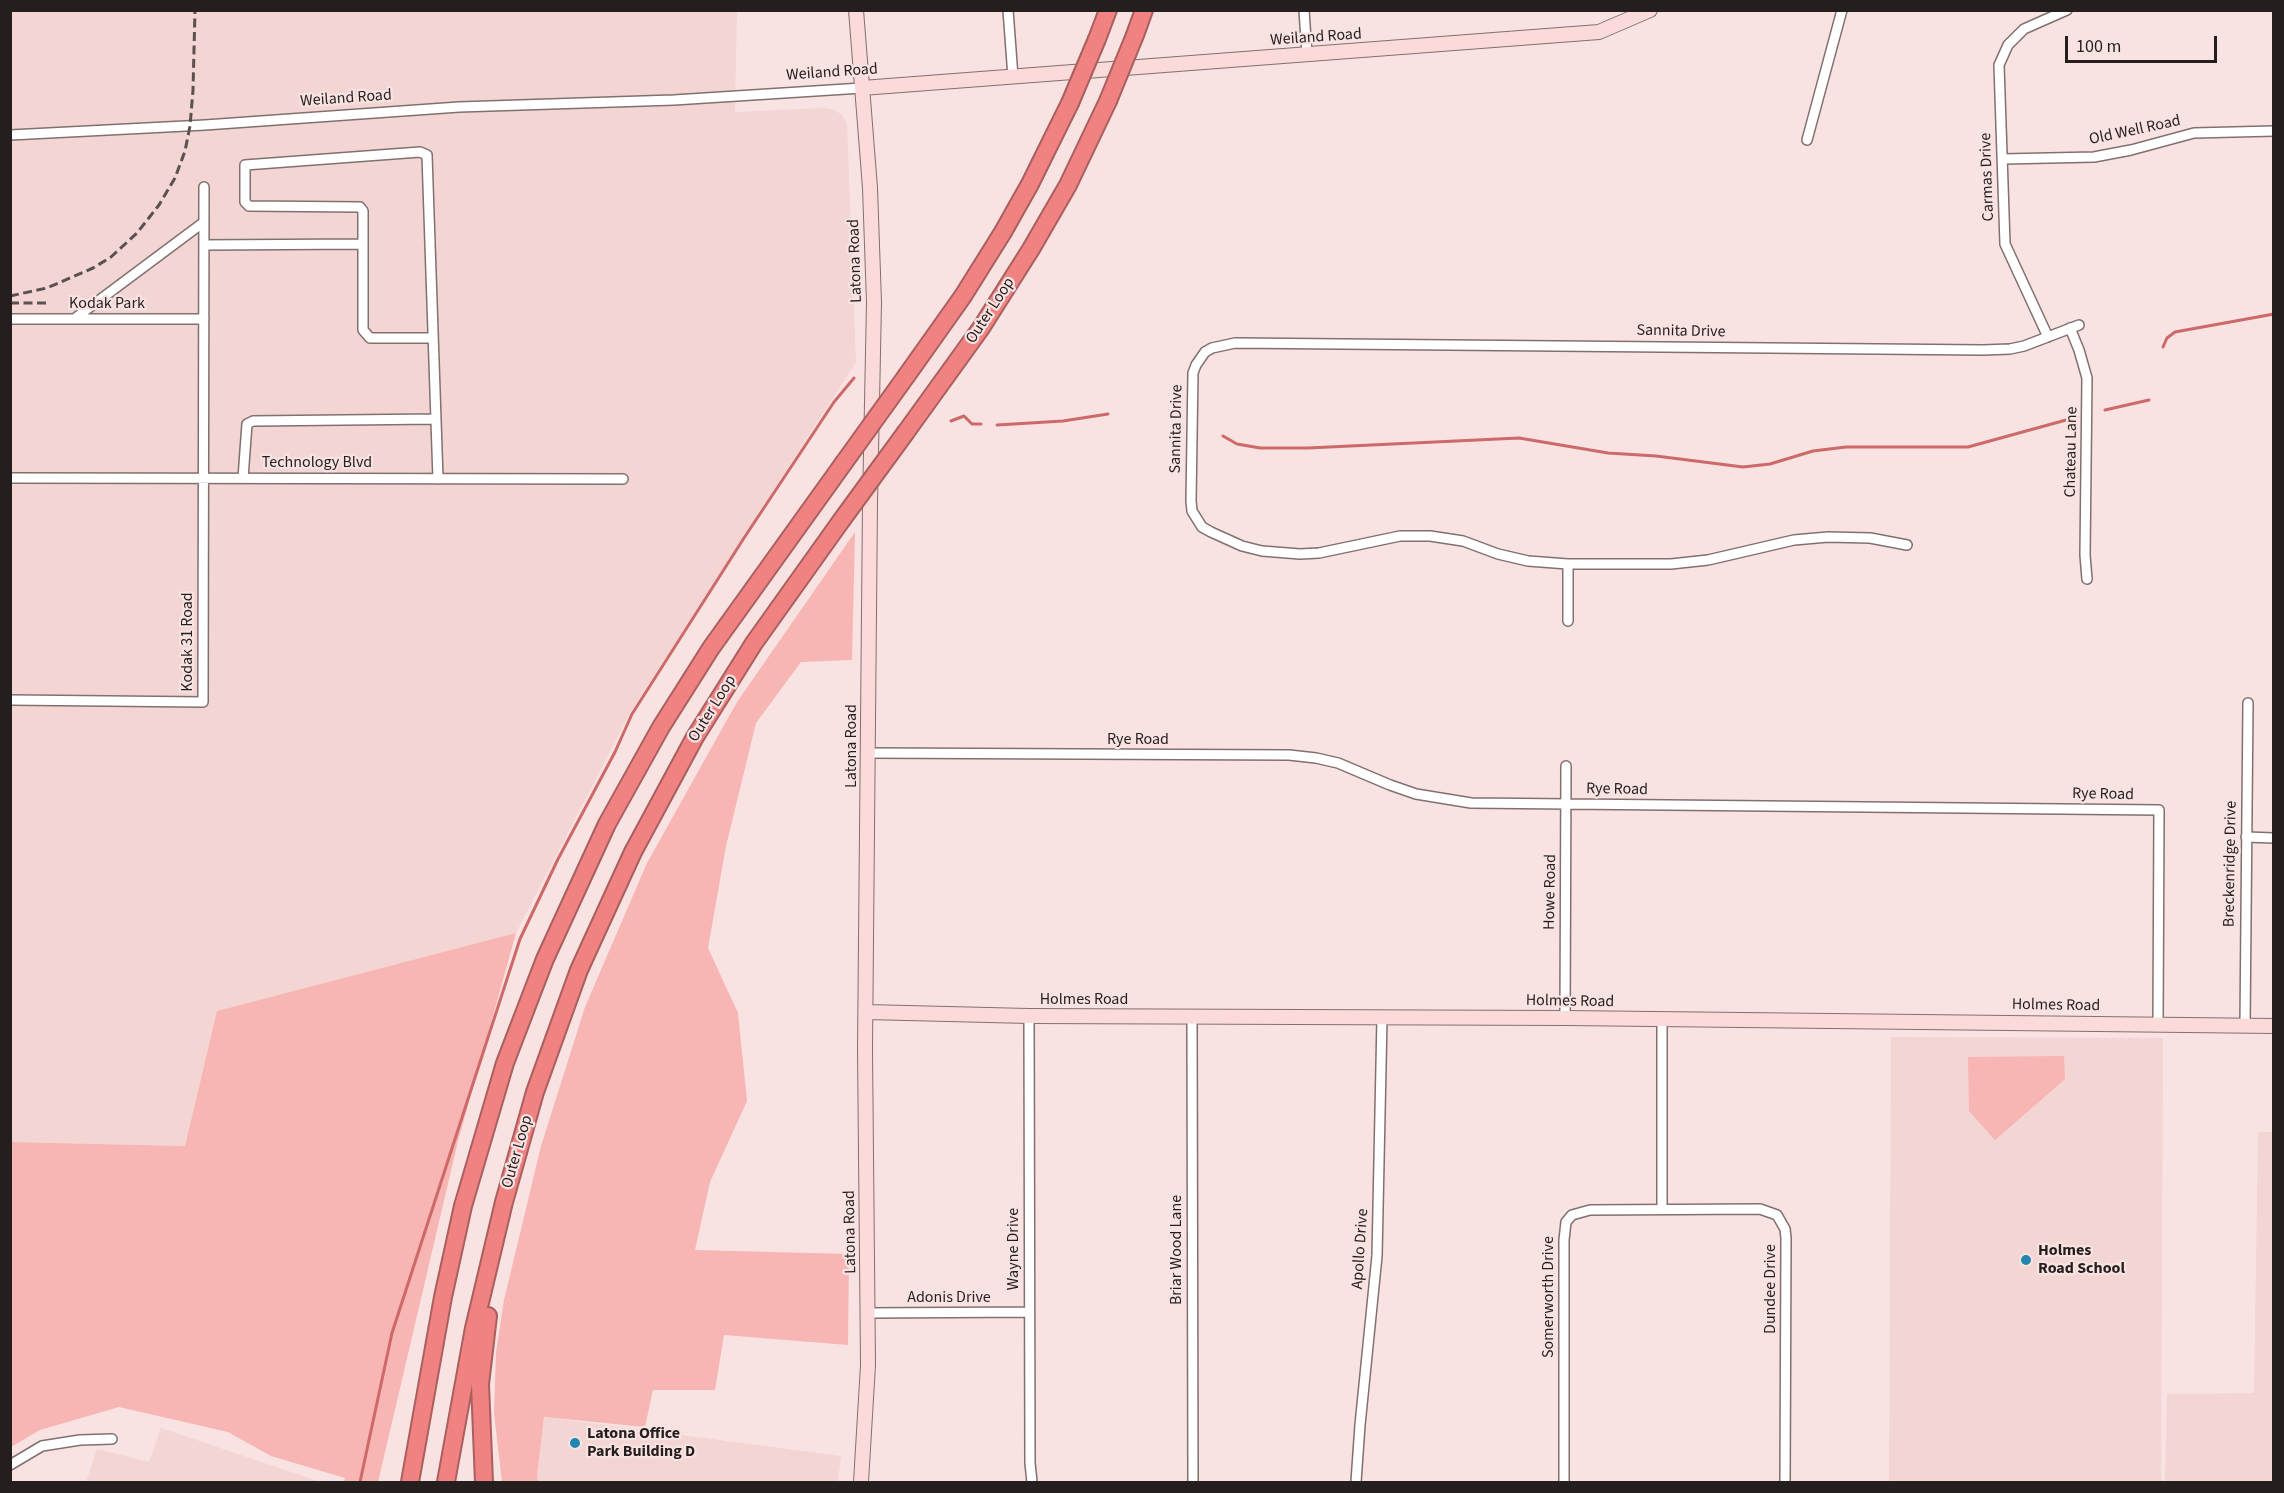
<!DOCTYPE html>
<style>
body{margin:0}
#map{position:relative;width:2284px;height:1493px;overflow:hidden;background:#f8e3e2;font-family:"Source Sans 3",sans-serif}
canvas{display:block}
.frame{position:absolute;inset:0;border:12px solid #251e1e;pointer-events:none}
.scale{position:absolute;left:2065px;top:36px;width:152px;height:27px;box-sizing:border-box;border:3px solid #251e1e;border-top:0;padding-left:8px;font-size:18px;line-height:21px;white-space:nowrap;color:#251e1e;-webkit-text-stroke:4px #f8e3e2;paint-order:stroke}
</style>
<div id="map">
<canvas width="2284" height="1493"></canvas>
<div class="frame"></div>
<div class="scale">100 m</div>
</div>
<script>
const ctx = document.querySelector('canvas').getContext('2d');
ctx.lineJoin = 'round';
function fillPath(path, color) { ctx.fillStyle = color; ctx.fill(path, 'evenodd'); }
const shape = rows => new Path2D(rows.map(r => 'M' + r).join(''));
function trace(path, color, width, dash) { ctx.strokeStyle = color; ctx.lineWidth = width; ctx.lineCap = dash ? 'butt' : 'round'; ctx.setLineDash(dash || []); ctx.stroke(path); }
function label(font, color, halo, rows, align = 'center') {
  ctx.font = font + ' "Source Sans 3",sans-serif'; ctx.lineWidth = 4.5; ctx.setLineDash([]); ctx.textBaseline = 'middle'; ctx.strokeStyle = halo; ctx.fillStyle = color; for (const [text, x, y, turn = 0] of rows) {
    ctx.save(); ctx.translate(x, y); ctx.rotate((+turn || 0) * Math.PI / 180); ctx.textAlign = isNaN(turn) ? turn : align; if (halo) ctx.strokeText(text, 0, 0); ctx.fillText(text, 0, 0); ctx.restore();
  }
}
const built = shape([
 [11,11,737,11,735,112,824,108,835,110,842,115,847,124,856,362,631,711,516,933,217,1011,185,1146,11,1142],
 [1891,1037,2163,1038,2161,1482,1889,1482],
 [2258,1132,2274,1132,2273,1482,2165,1482,2167,1394,2254,1393],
 [544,1417,841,1456,838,1482,538,1482,537,1476],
 [161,1428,321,1482,86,1482,97,1449,149,1462]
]);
const green = shape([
 [855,532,852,660,801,662,756,723,726,846,708,948,738,1013,747,1101,710,1182,695,1250,849,1254,848,1345,724,1335,715,1390,653,1390,645,1427,544,1417,537,1476,538,1482,502,1482,494,1413,496,1352,504,1300,541,1146,585,1007,647,863,737,702],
 [516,933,458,1141,378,1482,344,1482,345,1478,271,1456,228,1432,119,1407,40,1430,11,1447,11,1142,185,1146,217,1011],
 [2064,1056,2065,1079,1995,1140,1969,1111,1968,1057]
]);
const stream = shape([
 [2163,347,2167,338,2175,332,2274,314],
 [2105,410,2149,400],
 [951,421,964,416,972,424,981,424],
 [997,425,1063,421,1108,414],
 [1223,436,1237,444,1260,448,1308,448,1519,438,1608,453,1656,456,1743,467,1770,464,1813,451,1846,447,1968,447,2077,417],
 [360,1482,392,1333,520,939,558,859,615,752,632,714,744,538,834,402,854,378]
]);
const street = shape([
 [1008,10,1013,77],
 [1304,10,1307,55],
 [10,135,205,125,459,107,674,100,862,88],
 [1807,140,1842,10],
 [2003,159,2094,157,2131,150,2194,133,2274,131],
 [204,245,363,244],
 [10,319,204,319],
 [74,319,204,222],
 [2070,328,2079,350,2087,378,2085,555,2087,579],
 [2048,337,2005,244,1999,65,2008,45,2024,29,2067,10],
 [433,338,370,338,363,330,363,211,360,207,249,206,245,202,245,165,420,152,427,155,438,479],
 [10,478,623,479],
 [243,478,247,424,253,421,436,419],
 [1907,545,1870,538,1828,537,1794,540,1708,560,1671,564,1568,564,1528,561,1498,554,1463,541,1430,536,1400,536,1319,553,1300,554,1262,551,1242,546,1211,532,1202,527,1192,511,1191,501,1193,373,1196,365,1205,352,1212,348,1235,343,1983,350,2010,349,2024,346,2079,325],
 [1568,621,1568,564],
 [10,700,203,702,204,187],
 [869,753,1289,755,1316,758,1338,763,1390,785,1416,794,1471,803,2159,810,2158,1024],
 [2246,837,2274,838],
 [1029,1016,1030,1463,1032,1482],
 [1192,1017,1193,1482],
 [1565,1018,1566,766],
 [2245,1025,2248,703],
 [1662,1209,1662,1020],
 [869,1313,1029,1312],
 [10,1465,42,1446,80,1440,112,1439],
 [1356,1482,1360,1425,1377,1256,1382,1018],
 [1564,1482,1564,1240,1566,1222,1572,1215,1590,1210,1760,1209,1777,1215,1785,1229,1786,1238,1785,1482]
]);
const secondary = shape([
 [856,10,870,188,874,302,870,503,865,1049,868,1365,861,1482],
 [862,88,1599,32,1650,10],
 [866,1012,1029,1016,1565,1018,2274,1026]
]);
const highway = shape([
 [1135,35,1144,10],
 [1097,39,1108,10],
 [907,375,963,296,1003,232,1030,184,1070,103],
 [906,432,981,328,1031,249,1068,185,1108,101],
 [410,1482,443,1297,463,1206,505,1063,545,959,607,824,661,727,711,648,843,464],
 [446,1482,474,1328,504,1202,535,1092,579,970,633,852,695,737,754,643,841,521],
 [484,1482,480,1384,488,1316]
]);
const rail = shape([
 [10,296,47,288,93,268,111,257,137,233,159,205,175,178,185,151,190,126,193,90,195,10],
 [10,303,48,303]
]);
const highwayBridge = shape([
 [1108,101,1135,35],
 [1070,103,1097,39],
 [843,464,907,375],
 [841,521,906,432]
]);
const markers = [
 [2026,1260,6,"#2186b0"],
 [575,1443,6,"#2186b0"]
];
const streetNames = [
 ["Weiland Road",1316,38,-4],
 ["Weiland Road",832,73,-4],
 ["Weiland Road",346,99,-4],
 ["Old Well Road",2135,131,-12],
 ["Carmas Drive",1988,177,-92],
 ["Latona Road",856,261,-92],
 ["Kodak Park",107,304],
 ["Outer Loop",991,311,-57],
 ["Sannita Drive",1681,332,1],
 ["Sannita Drive",1177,429,-89],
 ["Chateau Lane",2072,452,-89],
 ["Technology Blvd",317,463],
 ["Kodak 31 Road",188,642,-90],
 ["Outer Loop",713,709,-58],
 ["Rye Road",1138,740],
 ["Latona Road",852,746,-90],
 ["Rye Road",1617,790,1],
 ["Rye Road",2103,795,1],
 ["Breckenridge Drive",2231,864,-89],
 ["Howe Road",1551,892,-89],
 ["Holmes Road",1084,1000],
 ["Holmes Road",1570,1002,1],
 ["Holmes Road",2056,1006,1],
 ["Outer Loop",518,1152,-74],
 ["Latona Road",851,1232,-91],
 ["Wayne Drive",1014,1249,-90],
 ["Apollo Drive",1361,1249,-86],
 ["Briar Wood Lane",1177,1250,-90],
 ["Dundee Drive",1771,1289,-90],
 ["Somerworth Drive",1549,1297,-90],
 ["Adonis Drive",949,1298]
];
const poiNames = [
 ["Holmes",2038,1251],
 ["Road School",2038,1269],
 ["Latona Office",587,1434],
 ["Park Building D",587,1452]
];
fillPath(built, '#f3d5d3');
fillPath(green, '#f7b5b3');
trace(stream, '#cd6969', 3);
trace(street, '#82706f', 12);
trace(secondary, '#82706f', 16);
trace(highway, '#aa5f5f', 20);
trace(street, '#fff', 9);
trace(secondary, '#fbdada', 14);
trace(highway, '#f18282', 16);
trace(rail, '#5b5150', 3, [9, 4.5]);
trace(highwayBridge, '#aa5f5f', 20, []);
trace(highwayBridge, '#f18282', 16);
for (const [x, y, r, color] of markers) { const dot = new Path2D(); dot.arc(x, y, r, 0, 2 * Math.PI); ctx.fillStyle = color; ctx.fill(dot); trace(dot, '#f8e3e2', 2); }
label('16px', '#251e1e', '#f8e3e2', streetNames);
label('bold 16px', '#251e1e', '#f8e3e2', poiNames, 'left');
</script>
